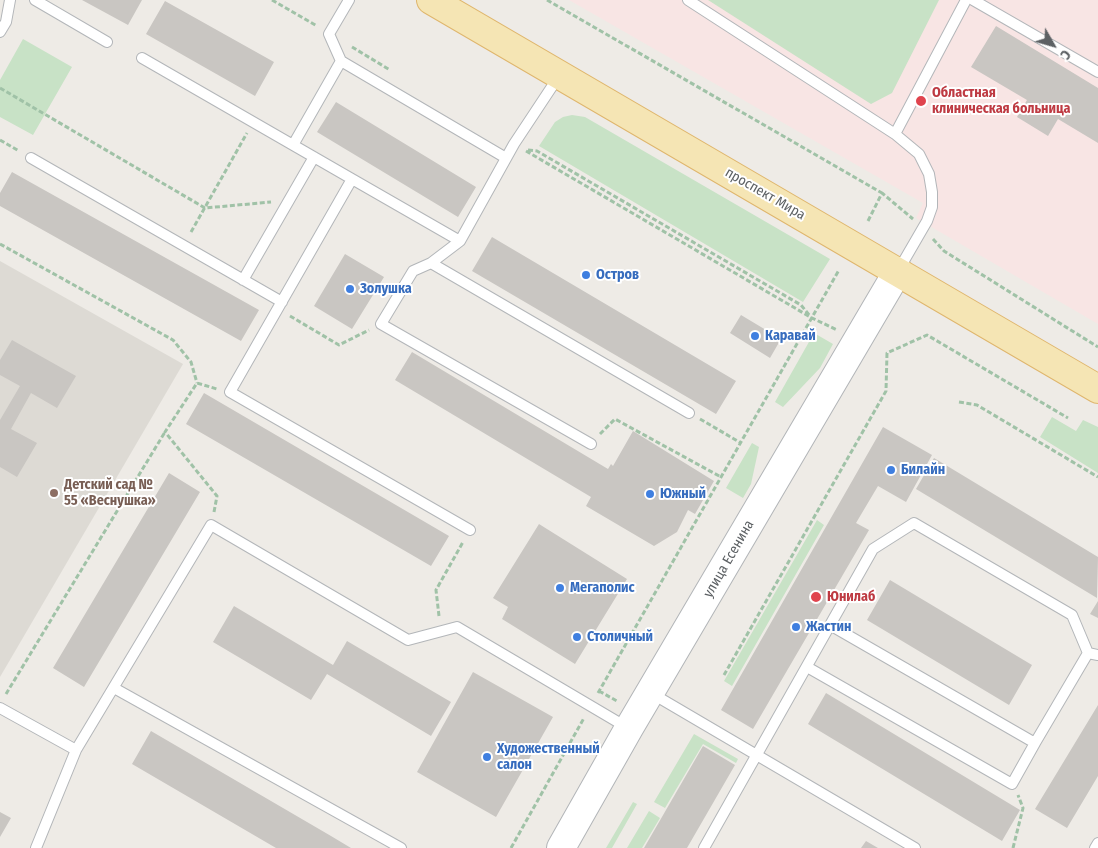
<!DOCTYPE html>
<meta charset="utf-8">
<style>
body{margin:0}
#map{position:relative;width:1098px;height:848px;overflow:hidden;background:#eeebe6;font-family:"Fira Sans Condensed",sans-serif}
canvas{display:block}
.north{position:absolute;left:1028px;top:20px;width:50px;height:50px;-webkit-text-stroke:4px #fff;paint-order:stroke;rotate:128deg;font-size:14px;font-weight:700;line-height:20px;text-align:center;color:#5d6164}
.north::after{content:'';display:block;margin:auto;width:18px;height:22px;background:#5d6164;clip-path:polygon(50% 0,100% 100%,50% 72%,0 100%)}
</style>
<div id="map">
<canvas width="1098" height="848"></canvas>
<div class="north">С</div>
</div>
<script>
const ctx = document.querySelector('canvas').getContext('2d');
ctx.lineJoin = 'round';
function fillPath(path, color) { ctx.fillStyle = color; ctx.fill(path, 'evenodd'); }
const shape = rows => new Path2D(rows.map(r => 'M' + r).join(''));
function trace(path, color, width, dash) { ctx.strokeStyle = color; ctx.lineWidth = width; ctx.lineCap = dash ? 'butt' : 'round'; ctx.setLineDash(dash || []); ctx.stroke(path); }
function label(font, color, halo, rows, align = 'center') {
  ctx.font = font + ' "Fira Sans Condensed",sans-serif'; ctx.lineWidth = 4; ctx.setLineDash([]); ctx.textBaseline = 'middle'; ctx.strokeStyle = halo; ctx.fillStyle = color; for (const [text, x, y, turn = 0] of rows) {
    ctx.save(); ctx.translate(x, y); ctx.rotate((+turn || 0) * Math.PI / 180); ctx.textAlign = isNaN(turn) ? turn : align; if (halo) ctx.strokeText(text, 0, 0); ctx.fillText(text, 0, 0); ctx.restore();
  }
}
const education = shape([
 [0,261,183,364,0,677]
]);
const medical = shape([
 [569,0,1098,0,1098,324,916,218,923,203]
]);
const green = shape([
 [708,0,939,0,892,93,871,104],
 [23,39,72,67,33,135,0,117,0,80],
 [572,115,585,117,830,259,803,302,539,146,555,122,563,117],
 [814,333,833,344,820,368,783,407,775,402],
 [1052,417,1076,431,1083,420,1098,427,1098,473,1040,437],
 [752,443,759,447,751,484,743,498,726,488],
 [817,520,824,525,732,686,724,681],
 [694,734,738,759,736,763,703,744,665,808,654,802],
 [633,802,637,804,612,848,606,848],
 [649,811,660,818,642,848,627,848]
]);
const building = shape([
 [82,0,142,0,128,25],
 [165,1,274,62,255,96,146,34],
 [996,26,1098,88,1098,143,1058,119,1048,136,1017,117,1027,100,971,67],
 [336,102,476,187,458,217,317,132],
 [12,172,259,310,241,341,0,206,0,193],
 [492,237,736,381,716,414,472,271],
 [345,254,384,277,352,329,314,306],
 [741,315,781,339,770,358,730,333],
 [12,340,76,376,57,408,31,393,11,429,37,443,17,477,0,467,0,420,20,386,0,375,0,360],
 [412,352,608,469,611,464,613,466,633,431,714,481,695,514,688,510,677,532,654,546,586,506,591,497,395,380],
 [204,393,449,536,431,566,186,424],
 [883,427,932,455,906,502,878,486,856,523,869,530,753,729,721,710],
 [934,458,1098,557,1097,598,916,489],
 [169,473,200,492,84,687,53,668],
 [539,524,627,579,575,664,502,619,508,607,493,598],
 [890,580,1032,665,1009,705,867,620],
 [1098,601,1098,618,1090,614],
 [234,606,333,665,347,641,451,702,431,736,327,674,311,700,213,642],
 [473,672,553,717,496,817,417,772],
 [826,693,1020,810,1002,841,808,724],
 [1098,705,1098,776,1067,828,1035,809],
 [151,731,331,836,351,848,276,848,132,764],
 [703,746,735,765,687,848,644,848],
 [0,812,11,818,0,837],
 [866,841,878,848,861,848]
]);
const path = shape([
 [272,0,317,26],
 [547,0,882,193],
 [352,47,390,70],
 [0,88,205,208,271,202],
 [0,140,19,151],
 [528,150,537,151,801,305,810,316],
 [526,151,812,318,837,330],
 [868,221,882,193,913,219],
 [191,232,247,133],
 [933,239,944,251,1098,347],
 [0,244,173,340,191,362,197,383],
 [290,316,339,345,369,330],
 [959,402,977,405,1098,477],
 [700,419,741,443],
 [600,434,615,419,721,477],
 [214,512,217,496,165,432,197,383,217,389],
 [439,616,436,590,463,542],
 [724,675,886,391,887,353,927,335,1068,418],
 [599,691,617,701],
 [598,693,839,270],
 [6,694,165,432],
 [511,848,584,718],
 [1013,848,1023,808,1018,795]
]);
const lane = shape([
 [35,0,107,42],
 [349,0,329,34,341,61,506,158],
 [688,0,895,134,919,154,929,174,932,192,932,207,927,221,898,271],
 [973,0,1098,72],
 [0,32,6,22,10,0],
 [142,58,293,145],
 [341,61,293,145,352,179,230,392,470,530],
 [559,76,514,144,460,241,431,263,689,413],
 [895,134,966,0],
 [31,158,282,302],
 [352,179,460,241],
 [431,263,413,271,381,324,591,444],
 [243,280,314,157],
 [830,625,1035,743,1088,653],
 [807,667,1012,784,1035,743],
 [114,688,401,848],
 [651,693,915,848],
 [0,708,76,750,36,848],
 [76,750,211,525,408,640,457,627,628,728],
 [704,848,873,549,914,523,1072,615,1088,653,1098,655],
 [1095,848,1098,843]
]);
const secondary = shape([
 [561,848,629,728,898,271]
]);
const primary = shape([
 [431,0,1098,389]
]);
const markers = [
 [921,101,6,"#e0444e"],
 [586,275,5,"#3f7fe0"],
 [350,289,5,"#3f7fe0"],
 [755,336,5,"#3f7fe0"],
 [891,470,5,"#3f7fe0"],
 [54,493,5,"#8d6e63"],
 [650,494,5,"#3f7fe0"],
 [560,588,5,"#3f7fe0"],
 [816,597,6,"#e0444e"],
 [796,627,5,"#3f7fe0"],
 [577,637,5,"#3f7fe0"],
 [487,757,5,"#3f7fe0"]
];
const healthNames = [
 ["Областная",932,93],
 ["клиническая больница",932,109],
 ["Юнилаб",827,597]
];
const streetNames = [
 ["проспект Мира",765,194,30],
 ["улица Есенина",729,559,-60]
];
const shopNames = [
 ["Остров",596,275],
 ["Золушка",360,289],
 ["Каравай",765,336],
 ["Билайн",901,470],
 ["Южный",660,494],
 ["Мегаполис",570,588],
 ["Жастин",806,627],
 ["Столичный",587,637],
 ["Художественный",497,749],
 ["салон",497,765]
];
const educationNames = [
 ["Детский сад №",64,485],
 ["55 «Веснушка»",64,501]
];
fillPath(education, '#dddad4');
fillPath(medical, '#f8e5e4');
fillPath(green, '#c8e2c6');
fillPath(building, '#c9c6c2');
trace(lane, '#b3b6b9', 12);
trace(secondary, '#b2b5b8', 30);
trace(primary, '#dfb66d', 30);
trace(path, '#a0c2a7', 3, [5, 2.5]);
trace(lane, '#fff', 10);
trace(secondary, '#fff', 28);
trace(primary, '#f5e5b4', 28);
for (const [x, y, r, color] of markers) { const dot = new Path2D(); dot.arc(x, y, r, 0, 2 * Math.PI); ctx.fillStyle = color; ctx.fill(dot); trace(dot, '#fff', 2); }
label('bold 14px', '#be3a42', '#fff', healthNames, 'left');
label('14px', '#5d6164', '#fff', streetNames);
label('bold 14px', '#366cbe', '#fff', shopNames, 'left');
label('bold 14px', '#785e54', '#fff', educationNames, 'left');
</script>
